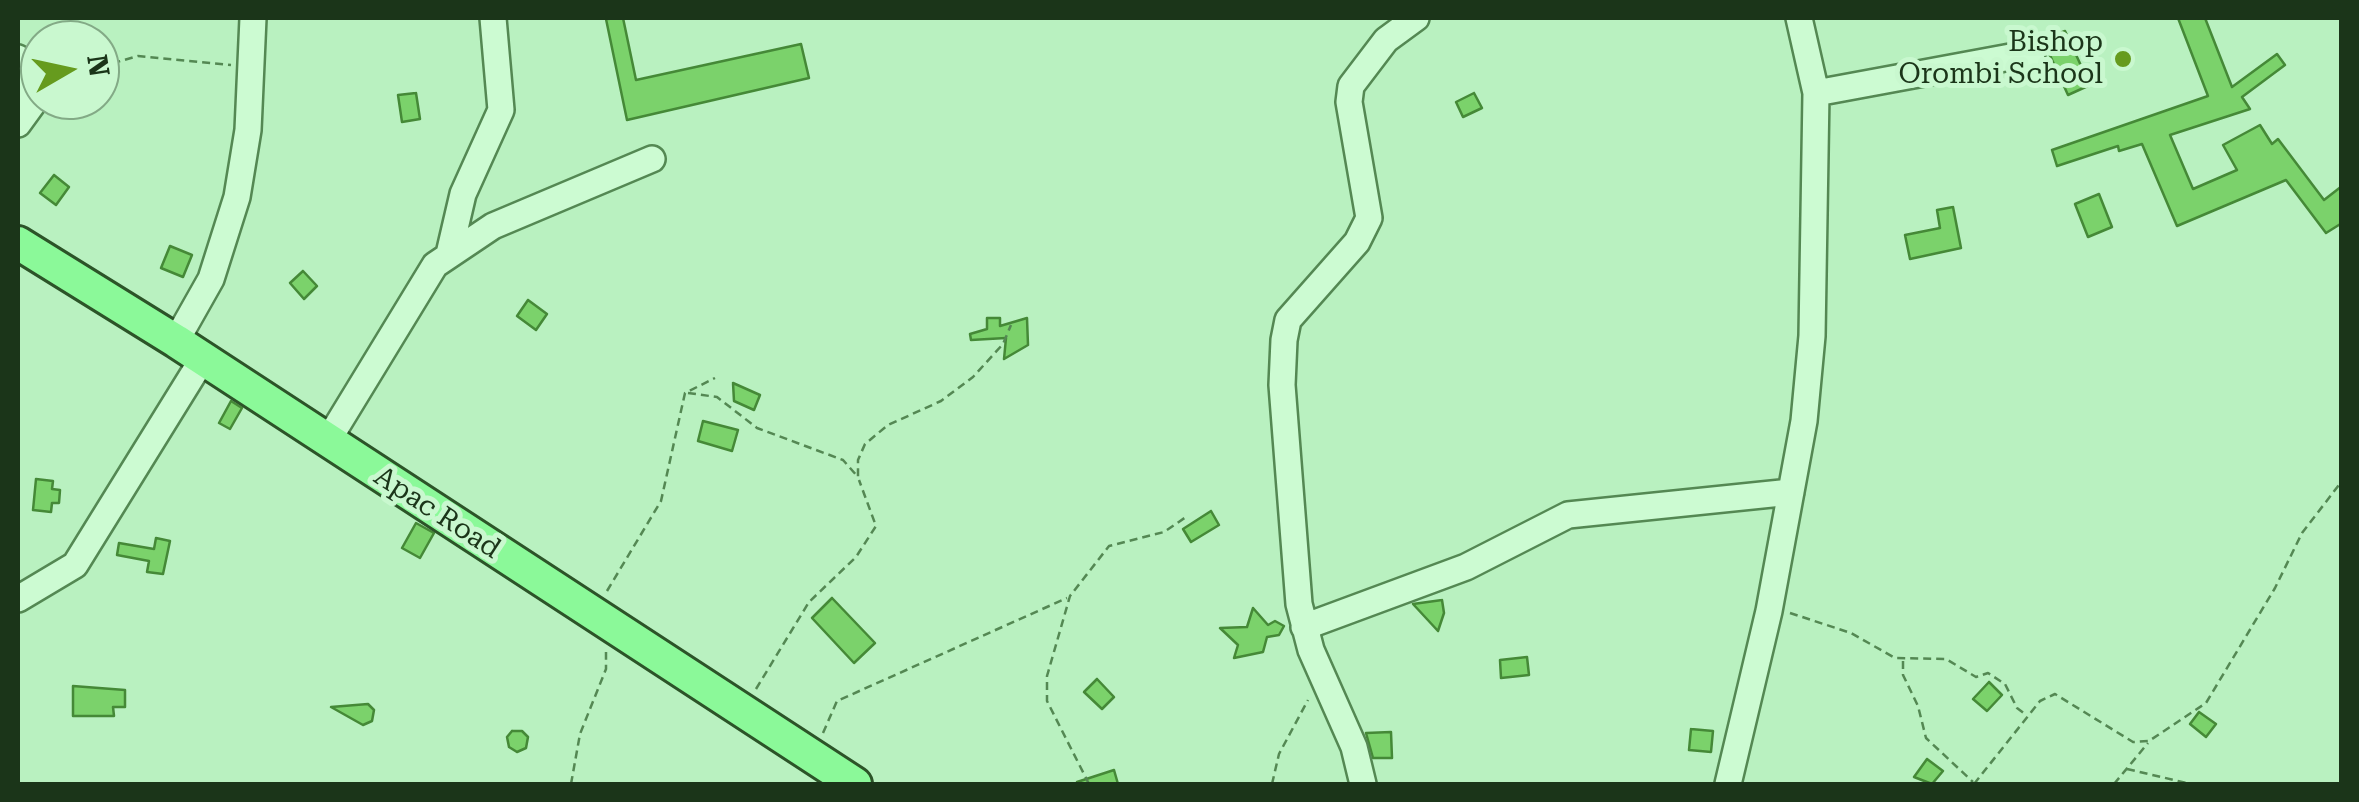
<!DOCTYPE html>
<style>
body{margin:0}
#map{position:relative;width:2359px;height:802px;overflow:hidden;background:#b9f1c0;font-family:"Roboto Serif",serif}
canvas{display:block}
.frame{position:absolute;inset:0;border:20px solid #1b3519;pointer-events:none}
.north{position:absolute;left:20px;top:20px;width:100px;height:100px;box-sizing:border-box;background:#c9f8cf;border:2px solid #83aa86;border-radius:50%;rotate:81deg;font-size:28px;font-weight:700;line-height:40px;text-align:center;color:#1b3519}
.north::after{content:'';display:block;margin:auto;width:35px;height:45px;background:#669b1e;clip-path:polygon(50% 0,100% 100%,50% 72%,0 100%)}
</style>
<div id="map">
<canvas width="2359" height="802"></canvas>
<div class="frame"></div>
<div class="north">N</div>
</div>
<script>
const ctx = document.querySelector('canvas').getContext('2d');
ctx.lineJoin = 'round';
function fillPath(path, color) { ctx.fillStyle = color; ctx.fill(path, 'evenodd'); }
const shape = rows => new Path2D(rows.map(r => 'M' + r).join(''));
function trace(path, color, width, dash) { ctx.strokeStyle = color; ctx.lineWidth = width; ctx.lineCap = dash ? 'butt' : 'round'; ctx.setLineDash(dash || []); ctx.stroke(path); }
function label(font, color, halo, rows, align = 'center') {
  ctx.font = font + ' "Roboto Serif",serif'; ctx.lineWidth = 10; ctx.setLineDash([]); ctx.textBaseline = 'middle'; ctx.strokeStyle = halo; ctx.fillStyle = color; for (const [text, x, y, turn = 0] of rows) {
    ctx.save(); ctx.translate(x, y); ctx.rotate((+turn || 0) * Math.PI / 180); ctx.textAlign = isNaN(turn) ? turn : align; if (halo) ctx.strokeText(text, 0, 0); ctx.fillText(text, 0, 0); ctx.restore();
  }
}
const building = shape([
 [623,18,636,80,801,44,809,78,627,120,606,19,623,18],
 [2178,18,2205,18,2232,87,2277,54,2285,65,2242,97,2250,109,2170,135,2193,189,2237,170,2223,145,2260,125,2272,144,2278,139,2324,200,2342,186,2342,223,2326,233,2286,180,2177,226,2142,144,2119,151,2118,146,2057,166,2052,150,2208,96,2178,18],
 [2065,31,2090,85,2068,95,2043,40,2065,31],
 [416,93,420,119,402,122,398,95,416,93],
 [1474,93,1482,108,1463,117,1456,102,1474,93],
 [54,175,69,187,56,205,40,193,54,175],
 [2099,194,2112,227,2088,237,2075,204,2099,194],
 [1953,207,1961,248,1910,259,1905,235,1940,228,1937,210,1953,207],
 [170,246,192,255,183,277,161,268,170,246],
 [303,271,317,286,304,299,290,283,303,271],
 [528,300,547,314,536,330,517,316,528,300],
 [987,318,1000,318,1000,326,1027,318,1028,345,1004,359,1006,338,971,340,970,334,987,329,987,318],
 [733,383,760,395,754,410,734,401,733,383],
 [231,401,242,408,230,429,219,423,231,401],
 [703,421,738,430,732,451,698,441,703,421],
 [36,479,53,481,52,489,60,490,59,503,52,503,51,512,33,510,36,479],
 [1211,511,1219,525,1191,542,1183,529,1211,511],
 [416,523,434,533,420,558,402,548,416,523],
 [156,538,170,541,163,574,147,572,149,561,117,555,119,543,154,549,156,538],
 [832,598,875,643,854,663,812,618,832,598],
 [1442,600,1444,613,1438,631,1413,604,1442,600],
 [1253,608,1268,625,1275,621,1284,626,1279,635,1267,637,1263,652,1234,658,1238,645,1220,628,1247,627,1253,608],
 [1527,657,1529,675,1501,678,1500,660,1527,657],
 [1097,679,1114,697,1102,709,1084,692,1097,679],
 [1989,682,2002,695,1987,711,1973,699,1989,682],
 [73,686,125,690,125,707,113,707,114,716,73,716,73,686],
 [368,704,374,710,372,721,363,725,331,707,368,704],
 [2199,712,2216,724,2206,737,2190,724,2199,712],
 [1691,729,1713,731,1711,752,1689,750,1691,729],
 [512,731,522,731,528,737,526,748,517,752,509,747,507,737,512,731],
 [1391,732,1392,758,1373,758,1366,733,1391,732],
 [1927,759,1943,771,1932,784,1914,777,1927,759],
 [1114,770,1118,784,1077,784,1077,782,1114,770]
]);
const path = shape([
 [100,67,138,56,231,65],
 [688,393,717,397,757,428,843,460,858,477,858,460,865,444,888,425,941,401,973,377,1003,344,1011,325],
 [607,591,661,501,685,393,715,378],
 [1790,613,1851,633,1895,658,1946,659,1976,677,1988,673,2005,684,2017,708,2025,714],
 [1903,661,1903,675,1918,706,1926,738,1973,782],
 [756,689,809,602,856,557,876,526,859,480],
 [823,733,837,701,1067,598],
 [2127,769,2191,784],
 [571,784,580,734,606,669,606,652],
 [1089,784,1047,701,1047,676,1070,596,1109,546,1164,532,1186,517],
 [1272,784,1279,754,1308,700],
 [1974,784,2040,701,2055,694,2133,742,2149,741,2206,703,2275,588,2302,533,2342,481],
 [2114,784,2148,743]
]);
const minor = shape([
 [18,58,34,102,18,124],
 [1816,93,2032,53],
 [449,254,463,194,501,110,493,18],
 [176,341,211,279,237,197,248,130,253,18],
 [327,442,435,265,493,226,652,159],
 [18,599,75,565,202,360],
 [1304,627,1466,567,1568,515,1791,492],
 [1363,784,1354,747,1311,650,1299,604,1282,385,1284,340,1288,320,1357,242,1369,218,1349,102,1351,86,1386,40,1416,18],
 [1728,784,1769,611,1804,421,1812,336,1816,93,1799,18]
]);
const major = shape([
 [18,243,176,341,855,784]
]);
const markers = [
 [2123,59,10,"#669b1e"]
];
const poiNames = [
 ["Bishop",2103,43],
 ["Orombi School",2103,75]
];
const streetNames = [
 ["Apac Road",437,513,33]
];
fillPath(building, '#7bd26b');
trace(building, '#458937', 2.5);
trace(minor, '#548853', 30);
trace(major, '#2c5428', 38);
trace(path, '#548853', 2.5, [8, 5]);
trace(minor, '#ccfbd2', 25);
trace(major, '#8bf999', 32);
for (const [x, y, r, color] of markers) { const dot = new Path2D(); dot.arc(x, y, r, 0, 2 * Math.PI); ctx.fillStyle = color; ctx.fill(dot); trace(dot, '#c9f8cf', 4); }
label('28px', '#1b3519', '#c9f8cf', poiNames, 'right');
label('28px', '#1b3519', '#c9f8cf', streetNames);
</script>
